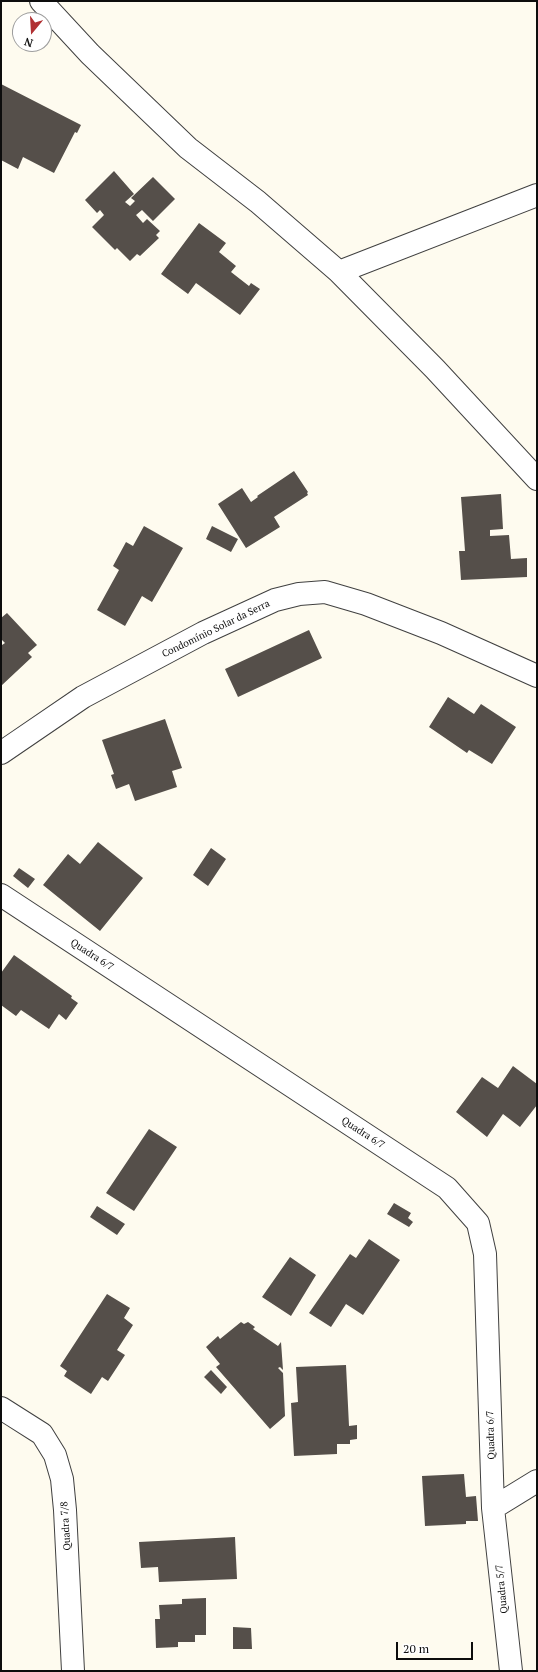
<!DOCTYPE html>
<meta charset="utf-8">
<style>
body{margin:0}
#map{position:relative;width:538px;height:1672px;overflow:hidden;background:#fefbef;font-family:"PT Serif",serif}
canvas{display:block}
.frame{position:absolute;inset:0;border:2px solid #0d0d0d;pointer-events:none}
.north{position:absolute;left:12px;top:12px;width:40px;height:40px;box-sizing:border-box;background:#fff;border:1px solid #9e9e9e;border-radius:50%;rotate:198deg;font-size:11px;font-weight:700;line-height:16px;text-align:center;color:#0d0d0d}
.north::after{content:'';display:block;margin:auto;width:14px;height:18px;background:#b13133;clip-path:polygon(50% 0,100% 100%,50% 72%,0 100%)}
.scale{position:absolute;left:396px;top:1642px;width:77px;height:18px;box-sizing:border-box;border:2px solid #0d0d0d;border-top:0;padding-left:5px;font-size:12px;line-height:14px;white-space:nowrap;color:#0d0d0d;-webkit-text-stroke:3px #fff;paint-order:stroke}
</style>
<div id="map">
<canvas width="538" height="1672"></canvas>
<div class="frame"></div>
<div class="north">N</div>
<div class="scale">20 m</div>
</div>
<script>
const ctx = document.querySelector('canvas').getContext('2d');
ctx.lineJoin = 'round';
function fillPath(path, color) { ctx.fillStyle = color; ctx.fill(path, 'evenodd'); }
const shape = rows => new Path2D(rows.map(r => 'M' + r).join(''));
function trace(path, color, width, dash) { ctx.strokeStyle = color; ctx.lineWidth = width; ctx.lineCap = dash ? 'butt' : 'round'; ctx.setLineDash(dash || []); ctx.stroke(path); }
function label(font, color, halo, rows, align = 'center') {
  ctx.font = font + ' "PT Serif",serif'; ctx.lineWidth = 4; ctx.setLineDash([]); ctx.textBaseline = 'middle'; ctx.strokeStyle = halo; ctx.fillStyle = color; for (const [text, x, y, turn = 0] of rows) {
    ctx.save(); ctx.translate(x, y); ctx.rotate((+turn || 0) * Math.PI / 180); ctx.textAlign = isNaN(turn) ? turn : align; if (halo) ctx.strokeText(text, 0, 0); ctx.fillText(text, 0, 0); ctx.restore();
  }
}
const building = shape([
 [1,84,81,125,77,133,75,132,54,173,23,157,18,169,1,160],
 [114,171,134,194,125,202,130,206,135,201,131,198,153,177,175,199,153,221,142,210,136,215,143,223,147,219,160,231,156,235,159,238,140,256,137,254,130,261,117,248,115,250,92,227,104,215,100,210,97,213,85,200],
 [199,223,226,243,219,252,236,266,231,272,249,286,251,283,260,289,240,315,196,283,188,294,161,274],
 [294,471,308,492,307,493,308,495,274,517,280,527,246,548,218,504,242,488,251,502,258,497,257,496],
 [501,494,503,529,490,530,490,536,509,535,511,559,527,558,527,577,461,580,459,551,465,551,461,497],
 [144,526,183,548,152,602,142,596,125,626,97,610,119,570,113,566,126,542,133,546],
 [212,526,238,539,231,552,206,539],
 [7,613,37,645,28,653,32,657,1,686,1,644,2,645,5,643,1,639,1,618],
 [309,630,322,658,238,697,225,669],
 [448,697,474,714,481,704,516,727,492,764,469,750,467,753,429,727],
 [165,719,182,768,172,771,177,787,135,801,129,784,116,789,111,775,114,774,102,740],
 [98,842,143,878,100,931,43,885,68,854,80,864],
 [211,848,226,859,208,886,193,875],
 [19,868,35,879,28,888,13,876],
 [14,955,72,996,71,998,78,1003,66,1020,59,1014,49,1029,21,1010,16,1016,1,1005,1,973],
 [513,1066,537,1084,537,1105,520,1127,503,1114,487,1137,456,1112,482,1077,498,1088],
 [149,1129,177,1147,134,1211,106,1193],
 [394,1203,411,1213,408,1218,413,1222,409,1227,387,1214],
 [97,1206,125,1224,117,1235,90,1217],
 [369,1239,400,1260,363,1315,346,1304,331,1327,309,1313,350,1254,356,1258],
 [290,1257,316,1275,291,1316,262,1297],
 [107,1294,130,1308,124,1318,133,1325,117,1350,125,1355,108,1381,102,1377,91,1394,64,1376,67,1371,60,1366],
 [241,1322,244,1324,248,1322,255,1327,253,1329,278,1346,281,1342,283,1370,280,1367,278,1368,283,1373,285,1416,270,1429,216,1367,220,1364,206,1347,218,1336,220,1339],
 [346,1365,349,1426,357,1425,357,1439,350,1440,350,1444,337,1444,337,1454,294,1456,291,1403,298,1402,296,1367],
 [211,1370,227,1387,221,1394,204,1377],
 [464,1474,466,1497,476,1496,478,1521,466,1521,466,1524,425,1526,422,1476],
 [235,1537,237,1579,159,1582,158,1567,141,1568,139,1542],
 [206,1598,206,1635,195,1635,195,1642,178,1642,178,1647,156,1648,155,1619,160,1619,159,1605,182,1604,182,1599],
 [233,1627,251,1628,252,1649,233,1649]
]);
const street = shape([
 [41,1,90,54,188,148,258,202,339,272,435,369,537,479],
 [339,272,537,195],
 [1,753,83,697,203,633,275,600,299,594,325,592,366,604,441,633,537,676],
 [1,895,447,1188,478,1223,485,1254,493,1508,511,1671],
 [1,1408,42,1434,55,1455,62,1479,65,1510,73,1671],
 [493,1508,537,1481]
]);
const streetNames = [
 ["Condomínio Solar da Serra",216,629,-26],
 ["Quadra 6/7",92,955,33],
 ["Quadra 6/7",363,1133,33],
 ["Quadra 6/7",491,1435,-92],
 ["Quadra 7/8",66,1526,-94],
 ["Quadra 5/7",502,1589,-96]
];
fillPath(building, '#554f4a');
trace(street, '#404040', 24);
trace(street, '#fff', 22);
label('10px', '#0d0d0d', '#fff', streetNames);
</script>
